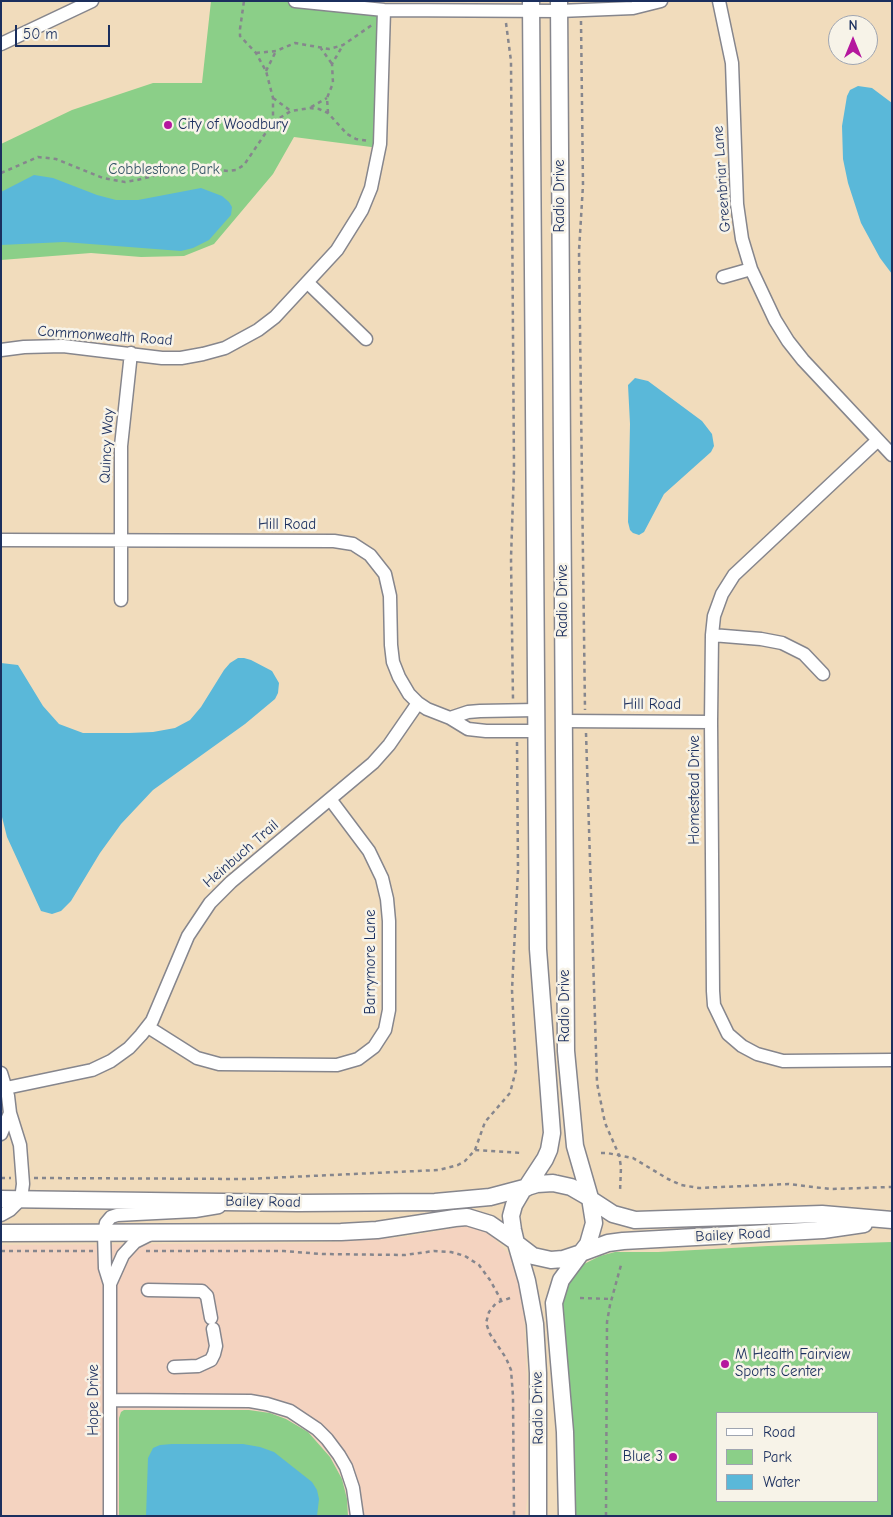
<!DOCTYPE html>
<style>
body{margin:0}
#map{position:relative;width:893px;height:1517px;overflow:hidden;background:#f1dcbc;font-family:"Comic Neue",sans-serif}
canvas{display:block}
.frame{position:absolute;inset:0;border:2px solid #1b2f5e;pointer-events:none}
.legend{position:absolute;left:716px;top:1412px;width:162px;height:90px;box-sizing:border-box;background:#f7f3e8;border:1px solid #9fa5b1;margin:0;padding:6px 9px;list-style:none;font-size:15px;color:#1b2f5e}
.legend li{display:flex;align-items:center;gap:10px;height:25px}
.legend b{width:25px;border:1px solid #9fa5b1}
.north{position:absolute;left:828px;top:15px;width:50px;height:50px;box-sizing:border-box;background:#f7f3e8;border:1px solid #9fa5b1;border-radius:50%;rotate:0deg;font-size:14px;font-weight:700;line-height:20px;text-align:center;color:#1b2f5e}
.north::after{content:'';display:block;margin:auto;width:18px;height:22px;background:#b5179e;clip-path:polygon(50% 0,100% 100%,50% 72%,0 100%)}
.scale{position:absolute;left:15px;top:25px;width:95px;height:22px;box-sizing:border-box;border:2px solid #1b2f5e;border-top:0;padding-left:6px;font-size:15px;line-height:18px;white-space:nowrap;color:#1b2f5e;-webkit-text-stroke:4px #f7f3e8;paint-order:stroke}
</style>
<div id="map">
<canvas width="893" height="1517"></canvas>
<div class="frame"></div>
<ul class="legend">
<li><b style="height:6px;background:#fff"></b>Road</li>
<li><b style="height:14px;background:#8bcf88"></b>Park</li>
<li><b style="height:14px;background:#5ab8d9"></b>Water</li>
</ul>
<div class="north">N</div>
<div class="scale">50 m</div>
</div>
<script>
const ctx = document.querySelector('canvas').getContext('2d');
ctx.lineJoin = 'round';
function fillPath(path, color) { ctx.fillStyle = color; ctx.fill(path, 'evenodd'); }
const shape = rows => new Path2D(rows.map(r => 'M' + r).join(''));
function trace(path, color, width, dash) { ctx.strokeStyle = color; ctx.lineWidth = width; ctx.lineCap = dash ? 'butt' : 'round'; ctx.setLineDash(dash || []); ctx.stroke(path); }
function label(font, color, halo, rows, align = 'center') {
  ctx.font = font + ' "Comic Neue",sans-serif'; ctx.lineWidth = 5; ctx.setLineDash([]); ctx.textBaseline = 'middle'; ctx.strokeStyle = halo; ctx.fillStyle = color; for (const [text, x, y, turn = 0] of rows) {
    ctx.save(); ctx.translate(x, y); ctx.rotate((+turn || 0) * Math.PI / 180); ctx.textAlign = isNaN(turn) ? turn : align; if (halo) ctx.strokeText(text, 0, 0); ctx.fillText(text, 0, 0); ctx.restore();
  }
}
const built = shape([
 [465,1226,482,1230,494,1238,511,1256,518,1272,524,1309,527,1382,528,1493,525,1516,1,1516,1,1245,318,1243,405,1237]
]);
const green = shape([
 [211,1,295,1,384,10,379,148,294,137,273,174,214,244,184,256,141,257,91,253,1,260,1,144,72,110,153,83,202,83],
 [892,1242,892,1516,567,1516,554,1313,566,1273,600,1256,615,1252,658,1252,768,1246],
 [717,1413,877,1413,877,1501,717,1501],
 [124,1410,249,1410,270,1413,286,1419,308,1432,330,1457,342,1479,347,1499,348,1516,119,1516,119,1418,121,1412]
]);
const water = shape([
 [858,86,872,88,892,103,892,274,880,258,861,223,848,183,843,159,842,126,847,96,850,90],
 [34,175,53,178,97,195,116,200,138,200,201,188,222,196,229,202,232,207,231,215,209,240,193,248,181,251,64,242,1,245,1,192],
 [635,378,648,381,702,421,712,434,714,446,711,452,664,494,644,532,639,535,633,533,630,530,628,522,630,424,628,385],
 [238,658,244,658,251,660,272,671,279,683,278,693,275,699,245,724,153,790,121,824,100,853,71,901,61,911,52,914,41,911,7,837,2,817,1,663,18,665,43,706,59,724,83,733,129,733,153,732,175,728,190,720,201,707,224,670,230,663],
 [243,1444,260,1447,274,1452,312,1482,317,1490,319,1499,317,1516,146,1516,148,1458,153,1448,160,1445,172,1444]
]);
const path = shape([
 [581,21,583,185,579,251,585,710],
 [506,23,511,61,514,469,511,558,513,699],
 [320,47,332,64],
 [256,53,276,51,295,43,329,49,343,45,372,25],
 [266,71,276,51],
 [273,98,291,111],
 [311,107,327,98],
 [328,113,327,98,333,83,332,64,343,45],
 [273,122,291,111,310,108,319,109,328,113,347,134,356,139,369,141],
 [1,173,38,157,56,159,103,178,125,182,137,180,181,169,203,168,228,171,236,170,244,165,273,122,273,98,266,71,256,53,240,36,240,29,244,1],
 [586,733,597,1083,605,1123,619,1155,621,1167,620,1192],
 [475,1150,485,1122,510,1093,516,1070,512,990,518,871,517,742],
 [601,1153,607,1153,633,1158,668,1179,681,1185,699,1188,789,1184,830,1189,892,1187],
 [1,1178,11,1178],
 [34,1178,247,1179,439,1170,458,1165,465,1161,475,1150,521,1153],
 [1,1251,93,1251],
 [146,1251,284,1251,321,1254,405,1255,434,1251,451,1252,465,1256,479,1265,490,1280,501,1300],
 [510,1298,496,1303,489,1312,486,1323,490,1334,506,1358,511,1370,513,1396,514,1516],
 [580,1298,612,1299],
 [606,1516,607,1322,610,1305,621,1265]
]);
const minor = shape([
 [295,1,384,10,559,11,633,8,661,1],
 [719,1,732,63,737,204,742,239,751,269,775,320,788,341,803,360,892,455],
 [1,44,92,1],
 [723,277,751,269],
 [308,283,366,339],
 [1,350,24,347,63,346,162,358,181,358,203,354,225,348,258,330,275,317,337,250,362,210,371,188,380,144,384,10],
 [878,440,734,575,722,594,714,616,712,635,711,722,713,991,714,1005,728,1034,742,1046,757,1054,783,1061,892,1060],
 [1,540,334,541,353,544,370,555,385,574,390,596,391,645,393,662,399,677,409,694,418,703,427,709,450,718,468,729,486,731,536,731],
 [121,600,121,446,131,353],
 [712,635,761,639,782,643,804,654,823,674],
 [450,718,468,712,480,711,536,710],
 [564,721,711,722],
 [148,1027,197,1058,219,1064,337,1065,358,1059,374,1047,385,1030,389,1010,389,921,387,899,382,878,369,851,330,799],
 [1,1073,8,1096,10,1113,20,1145,23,1184,21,1199,10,1210,1,1215],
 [6,1088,92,1070,111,1061,129,1048,141,1035,152,1021,188,936,210,903,231,882,373,763,389,745,418,703],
 [1,1134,10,1113],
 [110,1284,123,1255,135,1242,151,1234],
 [148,1290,202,1291,207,1296,211,1318],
 [174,1367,198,1366,211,1360,214,1354,216,1346,213,1329],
 [111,1400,250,1401,267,1404,290,1411,317,1429,327,1439,339,1455,346,1467,353,1488,357,1516],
 [110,1516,110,1284,105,1268,104,1233,106,1223,111,1217,117,1215,195,1211,219,1207]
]);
const major = shape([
 [559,1,566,1051,575,1146,590,1198],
 [553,1183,571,1187,590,1198,594,1223,588,1244,581,1253,563,1259,551,1260,533,1256,516,1243,513,1230,511,1216,514,1205,524,1188,537,1184,553,1183],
 [526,1188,545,1159,549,1150,552,1133,538,949,531,1],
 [1,1199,298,1203,435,1202,490,1197,524,1188],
 [590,1199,613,1214,635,1220,822,1214,892,1220],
 [1,1233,341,1232,377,1230,455,1218,467,1217,490,1224,516,1242],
 [516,1243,527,1281,535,1324,538,1373,538,1516],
 [581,1253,608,1243,623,1241,823,1230,864,1224],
 [567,1516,565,1432,554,1303,561,1280,581,1253]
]);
const markers = [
 [168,125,5,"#b5179e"],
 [725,1364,5,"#b5179e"],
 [673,1457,5,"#b5179e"]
];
const poiNames = [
 ["City of Woodbury",178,125],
 ["M Health Fairview",735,1355],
 ["Sports Center",735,1372],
 ["Blue 3",663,1457,"right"]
];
const parkNames = [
 ["Cobblestone Park",164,170]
];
const streetNames = [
 ["Greenbriar Lane",722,179,-94],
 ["Radio Drive",560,196,-90],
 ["Commonwealth Road",105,336,4],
 ["Quincy Way",107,446,-87],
 ["Hill Road",287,525],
 ["Radio Drive",563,601,-90],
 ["Hill Road",652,705],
 ["Homestead Drive",695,790,-90],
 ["Heinbuch Trail",241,854,-41],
 ["Barrymore Lane",371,962,-90],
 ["Radio Drive",565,1006,-90],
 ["Bailey Road",263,1202,1],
 ["Bailey Road",733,1235,-3],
 ["Hope Drive",94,1400,-90],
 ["Radio Drive",538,1408,-91]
];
fillPath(built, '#f4d3c0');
fillPath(green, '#8bcf88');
fillPath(water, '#5ab8d9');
trace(minor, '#86868d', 15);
trace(major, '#86868d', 19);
trace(path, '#86868d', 2.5, [4, 4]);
trace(minor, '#fff', 12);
trace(major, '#fff', 16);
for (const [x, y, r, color] of markers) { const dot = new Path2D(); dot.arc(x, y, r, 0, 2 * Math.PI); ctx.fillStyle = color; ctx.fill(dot); trace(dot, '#f7f3e8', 2); }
label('15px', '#1b2f5e', '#f7f3e8', poiNames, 'left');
label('15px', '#375768', '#f7f3e8', parkNames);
label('15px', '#1b2f5e', '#f7f3e8', streetNames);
</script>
